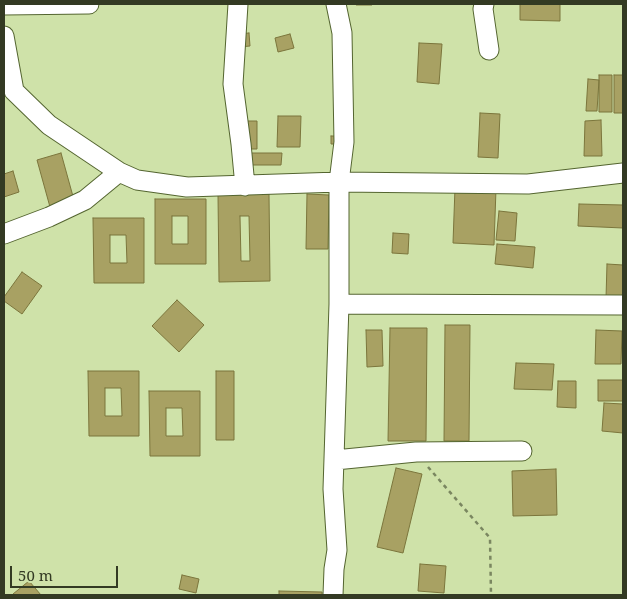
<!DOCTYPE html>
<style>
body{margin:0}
#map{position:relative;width:627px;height:599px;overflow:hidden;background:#cfe2a9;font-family:"Noto Serif",serif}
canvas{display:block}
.frame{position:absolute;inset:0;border:5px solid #333a23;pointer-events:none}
.scale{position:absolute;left:10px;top:566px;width:108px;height:22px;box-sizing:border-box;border:2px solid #333a23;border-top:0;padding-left:6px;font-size:15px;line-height:18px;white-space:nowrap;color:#333a23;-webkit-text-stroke:4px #cfe2a9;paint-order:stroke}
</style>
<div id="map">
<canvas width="627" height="599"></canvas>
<div class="frame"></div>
<div class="scale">50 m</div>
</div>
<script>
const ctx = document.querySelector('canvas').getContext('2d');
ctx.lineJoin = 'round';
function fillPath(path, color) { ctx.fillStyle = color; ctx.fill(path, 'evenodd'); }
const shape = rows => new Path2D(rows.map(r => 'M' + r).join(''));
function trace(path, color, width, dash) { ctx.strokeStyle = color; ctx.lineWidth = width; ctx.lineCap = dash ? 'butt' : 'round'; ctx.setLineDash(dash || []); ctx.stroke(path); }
const building = shape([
 [356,4,372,4,372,5,356,5,356,4],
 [520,4,560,4,560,21,520,20,520,4],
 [249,33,250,46,239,47,238,34,249,33],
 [290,34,294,48,278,52,275,38,290,34],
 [419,43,442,44,439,84,417,82,419,43],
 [599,75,612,75,612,112,599,112,599,75],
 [614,75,623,75,623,113,614,113,614,75],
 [588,79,599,80,597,111,586,111,588,79],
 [480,113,500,114,498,158,478,157,480,113],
 [278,116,301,116,300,147,277,147,278,116],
 [601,120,602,156,584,156,585,121,601,120],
 [247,121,257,121,257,149,247,149,247,121],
 [331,136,340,136,340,144,331,144,331,136],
 [61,153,74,200,50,207,37,160,61,153],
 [248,153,282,153,281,165,248,165,248,153],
 [13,171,19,192,4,197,4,174,13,171],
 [455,188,496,189,494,245,453,243,455,188],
 [218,194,269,194,270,281,219,282,218,194],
 [240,216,249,216,250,261,241,261,240,216],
 [307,194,329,195,328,249,306,249,307,194],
 [155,199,206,199,206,264,155,264,155,199],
 [172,216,188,216,188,244,172,244,172,216],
 [579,204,623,205,623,228,578,226,579,204],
 [499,211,517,213,515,241,496,240,499,211],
 [93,218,144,218,144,283,94,283,93,218],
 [110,235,126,235,127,263,110,263,110,235],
 [393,233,409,234,408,254,392,253,393,233],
 [497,244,535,247,533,268,495,264,497,244],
 [607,264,623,265,623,298,606,298,607,264],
 [22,272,42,286,22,314,4,301,4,297,22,272],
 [177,300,204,325,179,352,152,326,177,300],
 [445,325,470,325,469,441,444,441,445,325],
 [390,328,427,328,426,441,388,441,390,328],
 [366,330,382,330,383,366,367,367,366,330],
 [596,330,622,331,621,364,595,364,596,330],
 [516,363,554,364,552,390,514,389,516,363],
 [88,371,139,371,139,436,89,436,88,371],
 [105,388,121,388,122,416,105,416,105,388],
 [216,371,234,371,234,440,216,440,216,371],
 [598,380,623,380,623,401,598,401,598,380],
 [558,381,576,381,576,408,557,407,558,381],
 [149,391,200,391,200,456,150,456,149,391],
 [166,408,182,408,183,436,166,436,166,408],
 [604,403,623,404,623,433,602,431,604,403],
 [396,468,422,474,403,553,377,547,396,468],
 [556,469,557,515,513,516,512,471,556,469],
 [420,564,446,566,444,593,418,591,420,564],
 [182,575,199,579,196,593,179,589,182,575],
 [29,581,41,595,14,595,13,594,29,581],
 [279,591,322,592,322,595,279,595,279,591]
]);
const path = shape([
 [428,467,490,538,491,595]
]);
const minor = shape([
 [238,4,233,84,241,144,245,186],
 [484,4,483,9,489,50],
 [4,5,89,4],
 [4,36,14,91,49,125,119,172,137,180,187,187,339,182,528,184,623,173],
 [4,234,49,217,85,200,119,172],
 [339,304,623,305],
 [335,460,416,452,522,451],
 [333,595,334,569,337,550,333,489,339,304,339,182,344,142,342,33,336,4]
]);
fillPath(building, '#a8a163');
trace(building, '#7b753c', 1);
trace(minor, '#546530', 21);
trace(path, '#7a8660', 2.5, [4, 4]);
trace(minor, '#fff', 19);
</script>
